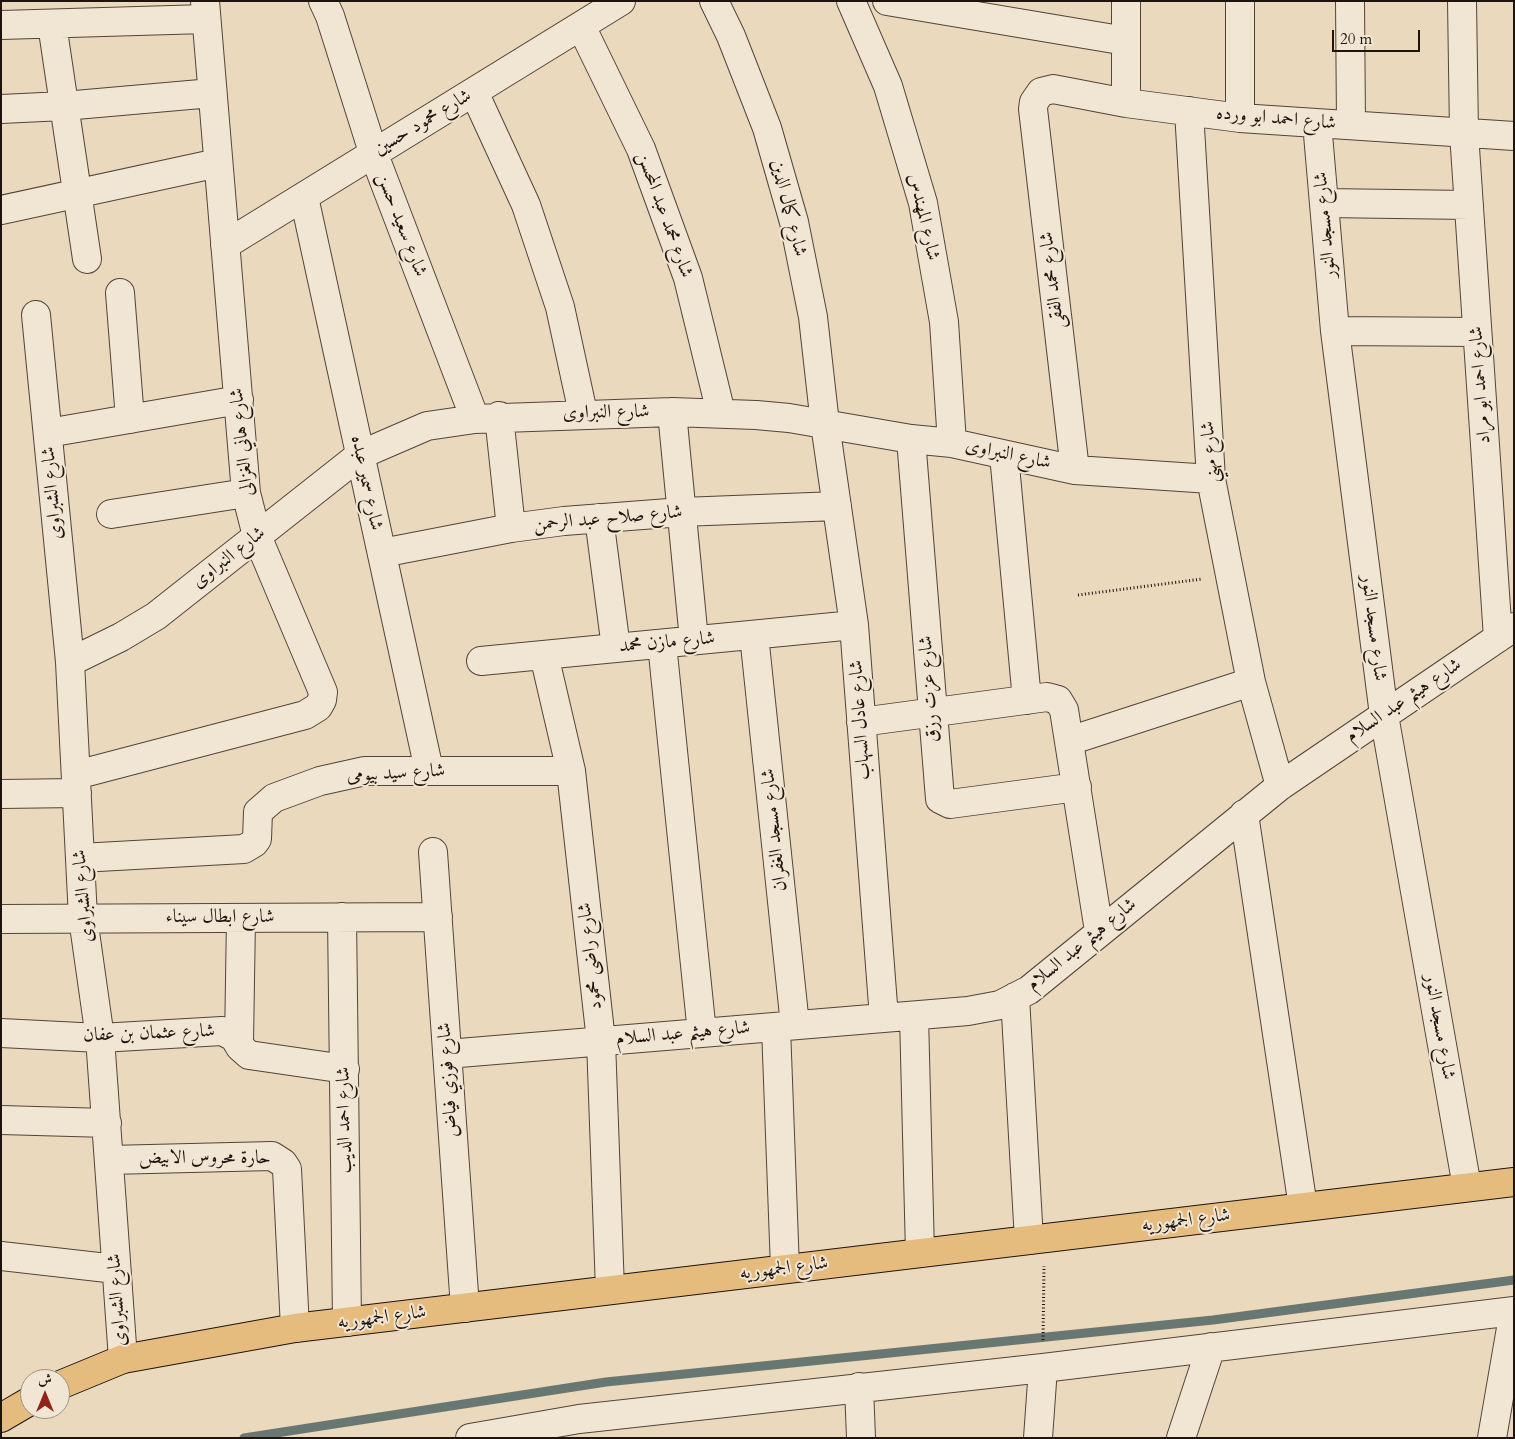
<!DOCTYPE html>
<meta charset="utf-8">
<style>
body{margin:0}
#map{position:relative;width:1515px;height:1439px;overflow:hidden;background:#ead9bd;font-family:Cardo,Amiri,serif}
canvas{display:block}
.frame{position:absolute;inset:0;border:2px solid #1f130e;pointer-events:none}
.north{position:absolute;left:20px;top:1369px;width:50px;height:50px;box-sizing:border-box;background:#f1e6d4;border:1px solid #9d9285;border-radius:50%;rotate:0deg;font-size:14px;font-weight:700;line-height:20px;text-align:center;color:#1f130e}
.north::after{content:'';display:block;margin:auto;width:18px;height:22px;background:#8f2418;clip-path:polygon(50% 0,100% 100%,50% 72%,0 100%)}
.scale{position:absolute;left:1332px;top:30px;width:88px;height:22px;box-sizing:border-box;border:2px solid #1f130e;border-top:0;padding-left:6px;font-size:15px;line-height:18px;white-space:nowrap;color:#1f130e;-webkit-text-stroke:4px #f1e6d4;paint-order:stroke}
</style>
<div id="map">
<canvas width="1515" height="1439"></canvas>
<div class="frame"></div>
<div class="north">ش</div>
<div class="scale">20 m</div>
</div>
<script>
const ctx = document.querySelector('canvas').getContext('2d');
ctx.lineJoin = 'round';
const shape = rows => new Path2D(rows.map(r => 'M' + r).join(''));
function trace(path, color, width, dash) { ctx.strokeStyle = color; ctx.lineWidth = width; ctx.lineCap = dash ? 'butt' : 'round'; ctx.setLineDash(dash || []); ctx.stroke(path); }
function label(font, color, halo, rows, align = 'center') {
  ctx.font = font + ' Cardo,Amiri,serif'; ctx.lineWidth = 4; ctx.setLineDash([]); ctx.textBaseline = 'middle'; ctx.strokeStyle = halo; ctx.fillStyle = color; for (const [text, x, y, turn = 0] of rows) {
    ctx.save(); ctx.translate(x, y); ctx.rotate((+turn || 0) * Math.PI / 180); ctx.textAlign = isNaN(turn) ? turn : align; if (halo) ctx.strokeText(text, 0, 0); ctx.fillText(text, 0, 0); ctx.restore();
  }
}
const stream = shape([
 [244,1438,606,1382,1213,1320,1514,1280]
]);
const path = shape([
 [1078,595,1202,579],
 [1043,1340,1044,1266]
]);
const minor = shape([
 [323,1,330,16,373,152,475,419],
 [714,1,731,36,767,128,794,222,813,317,825,424,854,625,884,1018],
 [851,1,888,86,923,203,944,322,952,443],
 [887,1,1126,41],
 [1126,1,1126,103],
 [1240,1,1240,118],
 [1350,1,1351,125],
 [1462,1,1464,133,1498,638],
 [52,24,87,259],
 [1,25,206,19],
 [581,26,641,149,688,278,721,413],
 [474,92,526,205,560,307,583,413],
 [1,109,64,106,212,93],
 [1189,111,1211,479,1251,682,1280,786],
 [1317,123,1335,331,1384,715,1467,1187],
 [304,197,429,770],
 [1324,203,1469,205],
 [1,210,218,163],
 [225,245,621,1],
 [120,293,130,419],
 [36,315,70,662,83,918,100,1038,123,1359],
 [1335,331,1477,332],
 [672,412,694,640],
 [499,416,511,528],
 [48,433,239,400],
 [911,439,940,799,950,804,1077,787],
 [1004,455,1027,700],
 [1075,470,1033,109,1034,102,1041,92,1053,89,1126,103,1240,118,1514,136],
 [111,514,246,493],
 [599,518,616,648],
 [382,553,511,528,564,521,682,512,837,506],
 [754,635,795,1025],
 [662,644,702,1033],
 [544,655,571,771,601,1041,610,1290],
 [481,661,854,625],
 [70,662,121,637,156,616,360,455,427,426,475,419,672,412,756,415,789,418,911,439,952,443,1075,470,1211,479],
 [861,722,1047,697,1058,700,1064,710,1099,931],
 [1069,741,1251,682],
 [76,775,305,715,318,707,322,700,323,692,257,536,246,493,205,1],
 [1,794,77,793],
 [1244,814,1303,1207],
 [433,852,465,1308],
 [80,858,244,849,254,843,257,839,258,812,274,798,320,781,365,771,571,771],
 [342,917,347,1322],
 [1,919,438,917],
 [1015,997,1029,1240],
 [914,1016,920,1253],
 [776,1027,785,1269],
 [1,1033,100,1038,222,1031,234,1037,240,1047,249,1055,345,1069],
 [239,1042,241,918],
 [447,1054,968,1011,1000,1005,1029,990,1280,786,1514,627],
 [1,1120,107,1123],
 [109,1160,272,1156,283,1163,287,1169,295,1328],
 [1,1256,116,1269],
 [859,1387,861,1438],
 [470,1438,579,1419,1043,1368,1514,1311],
 [1038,1438,1043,1368],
 [1181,1438,1211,1347],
 [1492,1438,1514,1311]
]);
const major = shape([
 [60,1385,123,1359,295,1328,1514,1182],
 [1,1418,30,1401]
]);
const streetNames = [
 ["شارع احمد ابو ورده",1276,119,5],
 ["شارع محمود حسين",423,123,-31],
 ["شارع كمال الدين",788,208,76],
 ["شارع محمد عبد المحسن",664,215,70],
 ["شارع المهندس",923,217,77],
 ["شارع سعيد حسن",401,225,69],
 ["شارع مسجد النور",1326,225,-95],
 ["شارع محمد الفقى",1053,280,-97],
 ["شارع احمد ابو مراد",1481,385,-94],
 ["شارع النبراوى",606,413,-1],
 ["شارع هاني الغزالى",243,442,-96],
 ["شارع مهني",1211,452,-95],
 ["شارع النبراوى",1008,455,12],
 ["شارع سمير عبده",366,483,78],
 ["شارع الشبراوى",53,493,-95],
 ["شارع صلاح عبد الرحمن",608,519,-5],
 ["شارع النبراوى",229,558,-38],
 ["شارع مسجد النور",1373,628,83],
 ["شارع مازن محمد",667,643,-5],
 ["شارع عزت رزق",930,689,-94],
 ["شارع هيثم عبد السلام",1404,701,-34],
 ["شارع عادل السهاب",861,720,-94],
 ["شارع سيد بيومى",396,774,-3],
 ["شارع مسجد الغفران",775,830,-96],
 ["شارع الشبراوى",84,896,-95],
 ["شارع ابطال سيناء",220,918],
 ["شارع هيثم عبد السلام",1082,945,-39],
 ["شارع راضى محمود",591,956,-96],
 ["شارع مسجد النور",1439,1027,80],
 ["شارع عثمان بن عفان",149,1034,-2],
 ["شارع هيثم عبد السلام",683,1034,-5],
 ["شارع فوزي فياض",449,1080,-94],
 ["شارع احمد الديب",345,1120,-91],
 ["حارة محروس الابيض",205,1159],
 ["شارع الجمهوريه",1186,1221,-7],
 ["شارع الجمهوريه",784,1269,-7],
 ["شارع الشبراوى",118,1300,-94],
 ["شارع الجمهوريه",382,1318,-7]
];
trace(stream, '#687772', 9);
trace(minor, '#52443a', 30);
trace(major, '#1f130e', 30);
trace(path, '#1f130e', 3, [1, 2.5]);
trace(minor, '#f1e6d4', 28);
trace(major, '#e5bc7e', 28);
label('19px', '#1f130e', '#f1e6d4', streetNames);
</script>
